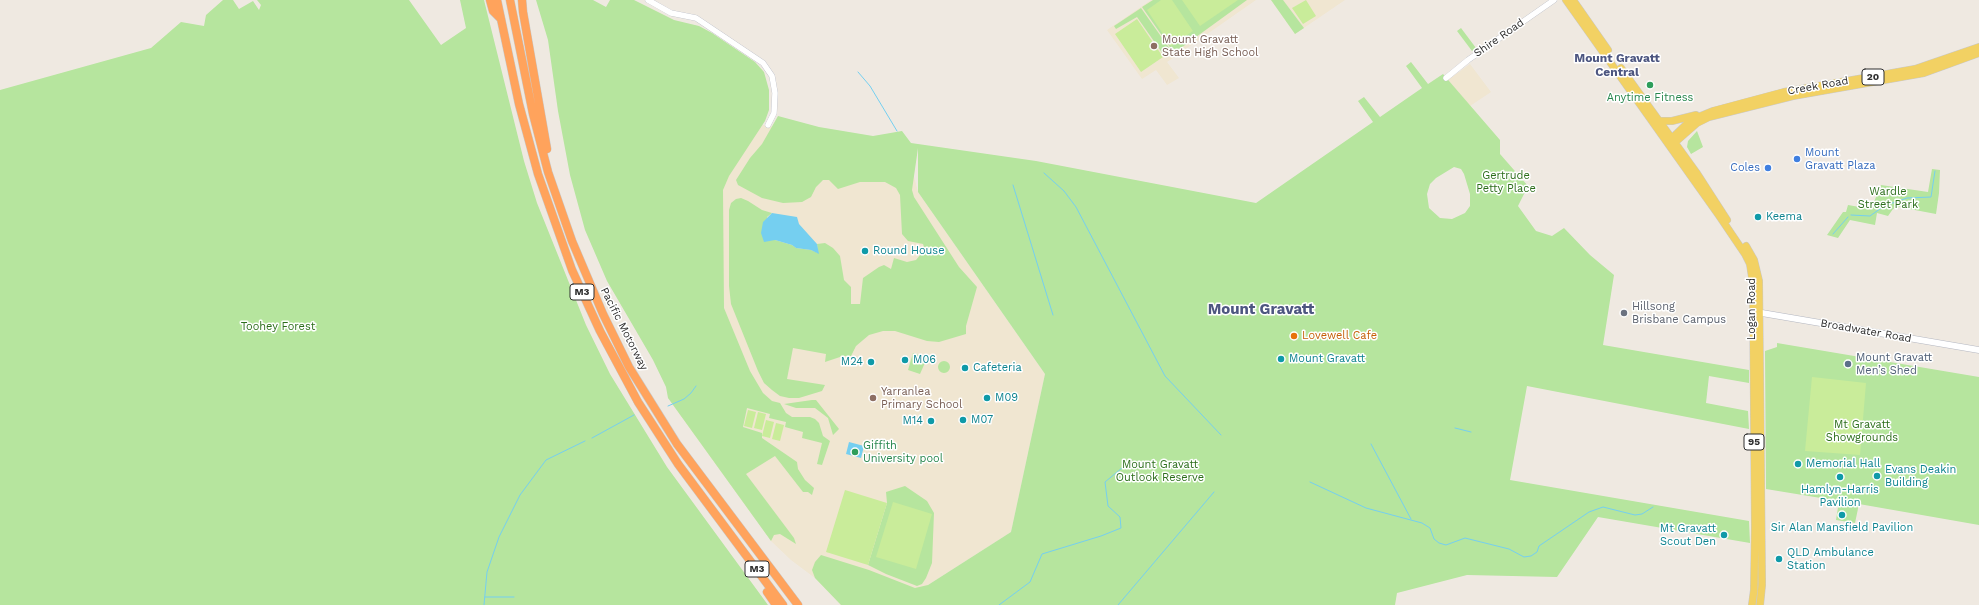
<!DOCTYPE html>
<meta charset="utf-8">
<style>
body{margin:0}
canvas{display:block;background:#efe9e1}
</style>
<canvas width="1979" height="605"></canvas>
<script>
const ctx = document.querySelector('canvas').getContext('2d');
ctx.lineJoin = 'round';
function fillPath(path, color) { ctx.fillStyle = color; ctx.fill(path, 'evenodd'); }
const shape = rows => new Path2D(rows.map(r => 'M' + r).join(''));
function trace(path, color, width, dash) { ctx.strokeStyle = color; ctx.lineWidth = width; ctx.lineCap = dash ? 'butt' : 'round'; ctx.setLineDash(dash || []); ctx.stroke(path); }
function label(font, color, halo, rows, align = 'center') {
  ctx.font = font + ' "Work Sans",sans-serif'; ctx.lineWidth = 3; ctx.setLineDash([]); ctx.textBaseline = 'middle'; ctx.strokeStyle = halo; ctx.fillStyle = color; for (const [text, x, y, turn = 0] of rows) {
    ctx.save(); ctx.translate(x, y); ctx.rotate((+turn || 0) * Math.PI / 180); ctx.textAlign = isNaN(turn) ? turn : align; if (halo) ctx.strokeText(text, 0, 0); ctx.fillText(text, 0, 0); ctx.restore();
  }
}
const education = shape([
 [1151,0,1256,0,1167,62,1179,78,1167,85,1156,70,1142,79,1107,30],
 [1271,0,1345,0,1295,34],
 [1470,64,1491,92,1470,106,1448,80],
 [717,117,907,150,918,192,1045,374,1011,532,928,585,925,605,841,605,815,578,791,560,771,541,668,398]
]);
const green = shape([
 [223,0,233,0,239,9,253,1,259,10,261,5,257,0,409,0,441,45,466,28,460,0,484,0,524,161,537,203,586,325,610,374,667,467,768,605,0,605,0,90,151,48,181,22,204,26,206,15],
 [536,0,593,0,606,7,610,0,634,0,674,20,699,26,712,33,755,62,764,72,769,90,769,110,765,121,729,176,723,190,724,308,750,371,763,393,772,401,780,403,786,413,792,417,810,417,815,419,819,423,823,436,830,441,822,465,817,464,822,443,802,438,803,432,785,427,786,422,769,418,770,414,747,408,743,427,762,433,762,438,797,462,798,469,805,480,814,488,812,495,808,492,803,492,775,456,746,474,794,538,796,544,780,534,774,535,771,541,668,398,666,387,653,360,607,281,585,230,570,175,558,111,548,40],
 [1153,0,1247,0,1174,53,1142,7],
 [1271,0,1283,0,1304,28,1295,34],
 [1141,8,1172,52,1165,57,1137,17,1116,29,1114,26],
 [1461,28,1476,48,1472,51,1457,31],
 [1411,62,1428,84,1443,74,1500,140,1500,154,1528,186,1518,206,1536,231,1552,236,1564,228,1590,255,1614,275,1603,345,1749,370,1749,383,1709,376,1706,403,1748,411,1749,429,1527,386,1510,480,1749,521,1750,543,1598,517,1557,577,1467,575,1397,593,1395,605,841,605,815,578,812,570,815,562,821,555,869,570,915,588,928,585,1011,532,1045,374,918,192,918,148,912,190,914,197,959,267,977,287,966,326,966,334,939,342,927,341,895,331,883,331,869,335,856,346,851,356,843,356,825,362,826,354,793,348,787,379,825,385,822,391,799,398,789,398,780,396,772,390,764,383,758,371,731,304,729,286,729,210,731,203,736,199,741,198,748,201,762,210,772,213,767,217,775,240,792,245,796,248,811,250,818,253,817,244,825,243,833,248,840,256,844,280,851,287,851,304,860,304,863,278,879,267,884,265,891,269,894,258,907,262,916,260,921,254,926,253,923,244,908,241,902,234,900,195,896,188,885,182,860,182,838,189,829,180,823,180,816,187,811,197,802,202,783,203,762,198,738,185,736,180,750,158,762,144,778,116,819,127,873,136,902,131,911,143,1036,161,1256,203,1373,122,1358,101,1364,97,1380,117,1422,88,1406,66],
 [1454,167,1461,169,1464,174,1470,194,1470,206,1465,213,1452,219,1440,218,1429,208,1427,194,1430,184,1436,178],
 [1697,131,1703,147,1691,154,1687,147,1688,141],
 [1932,169,1940,170,1939,193,1936,214,1899,207,1893,209,1888,216,1877,213,1875,225,1850,220,1838,238,1827,235,1843,212,1846,212,1848,205,1871,209,1881,185,1928,192],
 [1777,343,1979,377,1979,525,1859,504,1855,523,1836,520,1839,501,1766,489,1765,351,1777,347],
 [913,353,927,358,920,374,908,370],
 '938 367a6 6 0 1 1 12 0a6 6 0 1 1-12 0Z',
 [812,400,816,400,839,429,833,435,828,418,815,408,796,408,784,404],
 [905,486,927,501,934,513,932,563,926,578,922,584,917,586,886,574,868,565,887,503,886,492]
]);
const pitch = shape([
 [1161,0,1172,0,1193,31,1171,46,1147,10],
 [1182,0,1238,0,1200,26],
 [1306,0,1316,16,1303,24,1292,8],
 [1137,19,1163,57,1141,72,1115,34],
 [1812,377,1866,383,1860,455,1805,451],
 [748,410,756,412,752,428,744,426],
 [758,412,766,414,762,430,754,428],
 [766,420,774,422,770,438,762,436],
 [776,423,784,425,780,441,772,439],
 [845,490,887,503,868,565,826,552],
 [893,502,932,514,916,569,876,557]
]);
const water = shape([
 [772,213,797,217,799,224,817,244,819,254,811,250,796,248,792,245,775,240,764,242,761,233,763,222],
 [849,442,864,446,861,458,846,454]
]);
const stream = shape([
 [858,72,870,86,897,131],
 [1044,173,1064,191,1076,207,1165,376,1221,435],
 [1013,185,1053,315],
 [1851,215,1870,216,1884,206,1907,198,1931,197,1935,171],
 [1833,234,1848,217],
 [668,406,684,399,691,393,696,386],
 [1455,428,1471,432],
 [592,438,634,415],
 [1371,444,1411,519],
 [1310,482,1366,508,1422,523,1430,528,1434,539,1439,543,1446,545,1465,538,1509,549,1524,557,1531,556,1537,552,1539,546,1589,512,1603,507,1635,515,1642,514,1653,507],
 [485,597,514,597],
 [484,605,487,572,499,537,520,495,546,460,585,441],
 [999,605,1030,582,1042,554,1101,536,1121,528,1120,517,1108,506,1105,482,1128,463],
 [1118,605,1214,492]
]);
const tertiary = shape([
 [648,0,671,13,696,18,763,63,772,76,775,93,774,113,768,125],
 [1446,78,1468,60,1554,0]
]);
const secondary = shape([
 [1756,312,1979,350]
]);
const primary = shape([
 [1566,0,1720,217,1745,254,1750,264,1753,284,1755,527,1754,590,1752,605],
 [1573,0,1608,50],
 [1621,68,1696,172,1727,220],
 [1659,121,1672,121,1696,115],
 [1669,141,1691,120,1713,111,1784,92,1915,69,1979,47],
 [1673,144,1697,123,1709,117,1793,96,1924,73,1979,53],
 [1746,246,1754,260,1759,281,1762,585,1760,605]
]);
const motorway = shape([
 [490,0,493,11,501,19],
 [497,0,519,104,538,174,572,270,600,331,638,402,678,464,783,605],
 [510,0,533,114,548,172,572,241,603,314,629,367,677,444,798,605],
 [522,0,523,12,547,149],
 [767,592,776,605]
]);
const markers = [
 [1154,46,4,"#8d6e63"],
 [1650,85,4,"#2e9e5b"],
 [1797,159,4,"#3f7fe0"],
 [1768,168,4,"#3f7fe0"],
 [1758,217,4,"#0f9aa8"],
 [865,251,4,"#0f9aa8"],
 [1624,313,4,"#6b7280"],
 [1294,336,4,"#e8710a"],
 [1281,359,4,"#0f9aa8"],
 [905,360,4,"#0f9aa8"],
 [871,362,4,"#0f9aa8"],
 [1848,364,4,"#5c6f8a"],
 [965,368,4,"#0f9aa8"],
 [873,398,4,"#8d6e63"],
 [987,398,4,"#0f9aa8"],
 [963,420,4,"#0f9aa8"],
 [931,421,4,"#0f9aa8"],
 [855,452,4,"#2e9e5b"],
 [1798,464,4,"#0f9aa8"],
 [1877,476,4,"#0f9aa8"],
 [1840,477,4,"#0f9aa8"],
 [1842,515,4,"#0f9aa8"],
 [1724,535,4,"#0f9aa8"],
 [1779,559,4,"#0f9aa8"]
];
const shields = [
 [1873,77,22],
 [582,292,24],
 [1754,442,20],
 [757,569,24]
];
const shieldNames = [
 ["20",1873,77],
 ["M3",582,292],
 ["95",1754,442],
 ["M3",757,569]
];
const streetNames = [
 ["Shire Road",1499,38,-35],
 ["Creek Road",1818,86,-10],
 ["Logan Road",1752,309,-90],
 ["Pacific Motorway",624,329,63],
 ["Broadwater Road",1866,331,10]
];
const educationNames = [
 ["Mount Gravatt",1162,40],
 ["State High School",1162,53],
 ["Yarranlea",881,392],
 ["Primary School",881,405]
];
const leisureNames = [
 ["Anytime Fitness",1650,98],
 ["Giffith",863,446,"left"],
 ["University pool",863,459,"left"]
];
const shopNames = [
 ["Mount",1805,153],
 ["Gravatt Plaza",1805,166],
 ["Coles",1760,168,"right"]
];
const parkNames = [
 ["Gertrude",1506,176],
 ["Petty Place",1506,189],
 ["Wardle",1888,192],
 ["Street Park",1888,205],
 ["Toohey Forest",278,327],
 ["Mt Gravatt",1862,425],
 ["Showgrounds",1862,438],
 ["Mount Gravatt",1160,465],
 ["Outlook Reserve",1160,478]
];
const cultureNames = [
 ["Keema",1766,217],
 ["Round House",873,251],
 ["Mount Gravatt",1289,359],
 ["M06",913,360],
 ["M24",863,362,"right"],
 ["Cafeteria",973,368],
 ["M09",995,398],
 ["M07",971,420],
 ["M14",923,421,"right"],
 ["Memorial Hall",1806,464],
 ["Evans Deakin",1885,470],
 ["Building",1885,483],
 ["Hamlyn-Harris",1840,490,"center"],
 ["Pavilion",1840,503,"center"],
 ["Sir Alan Mansfield Pavilion",1842,528,"center"],
 ["Mt Gravatt",1716,529,"right"],
 ["Scout Den",1716,542,"right"],
 ["QLD Ambulance",1787,553],
 ["Station",1787,566]
];
const worshipNames = [
 ["Hillsong",1632,307],
 ["Brisbane Campus",1632,320]
];
const foodNames = [
 ["Lovewell Cafe",1302,336]
];
const serviceNames = [
 ["Mount Gravatt",1856,358],
 ["Men’s Shed",1856,371]
];
const neighbourhoodNames = [
 ["Mount Gravatt",1617,58],
 ["Central",1617,72]
];
const districtNames = [
 ["Mount Gravatt",1261,310]
];
fillPath(education, '#f0e6d1');
fillPath(green, '#b6e59e');
fillPath(pitch, '#c9ec9a');
fillPath(water, '#75cff0');
trace(stream, '#75cff0', 1);
trace(tertiary, '#b4b7c1', 6);
trace(secondary, '#b4b7c1', 7);
trace(primary, '#c9c9c9', 8);
trace(motorway, '#c9c9c9', 9);
trace(tertiary, '#fff', 5.5);
trace(secondary, '#fff', 6);
trace(primary, '#f2d163', 7);
trace(motorway, '#ffa35c', 8);
for (const [x, y, r, color] of markers) { const dot = new Path2D(); dot.arc(x, y, r, 0, 2 * Math.PI); ctx.fillStyle = color; ctx.fill(dot); trace(dot, '#fff', 1.5); }
for (const [x, y, w] of shields) { const box = new Path2D(); box.roundRect(x - w / 2, y - 8, w, 16, 3); ctx.fillStyle = '#fff'; ctx.fill(box); trace(box, '#2e2e2e', 1); }
label('bold 10px', '#2e2e2e', null, shieldNames);
label('11px', '#2e2e2e', '#fff', streetNames);
label('11px', '#785e54', '#fff', educationNames, 'left');
label('11px', '#27864d', '#fff', leisureNames);
label('11px', '#366cbe', '#fff', shopNames, 'left');
label('11px', '#2c6e1b', '#fff', parkNames);
label('11px', '#0d838f', '#fff', cultureNames, 'left');
label('11px', '#5b616d', '#fff', worshipNames, 'left');
label('11px', '#c56008', '#fff', foodNames, 'left');
label('11px', '#4e5e75', '#fff', serviceNames, 'left');
label('bold 12px', '#4d5680', '#fff', neighbourhoodNames);
label('bold 15px', '#4d5680', '#fff', districtNames);
</script>
